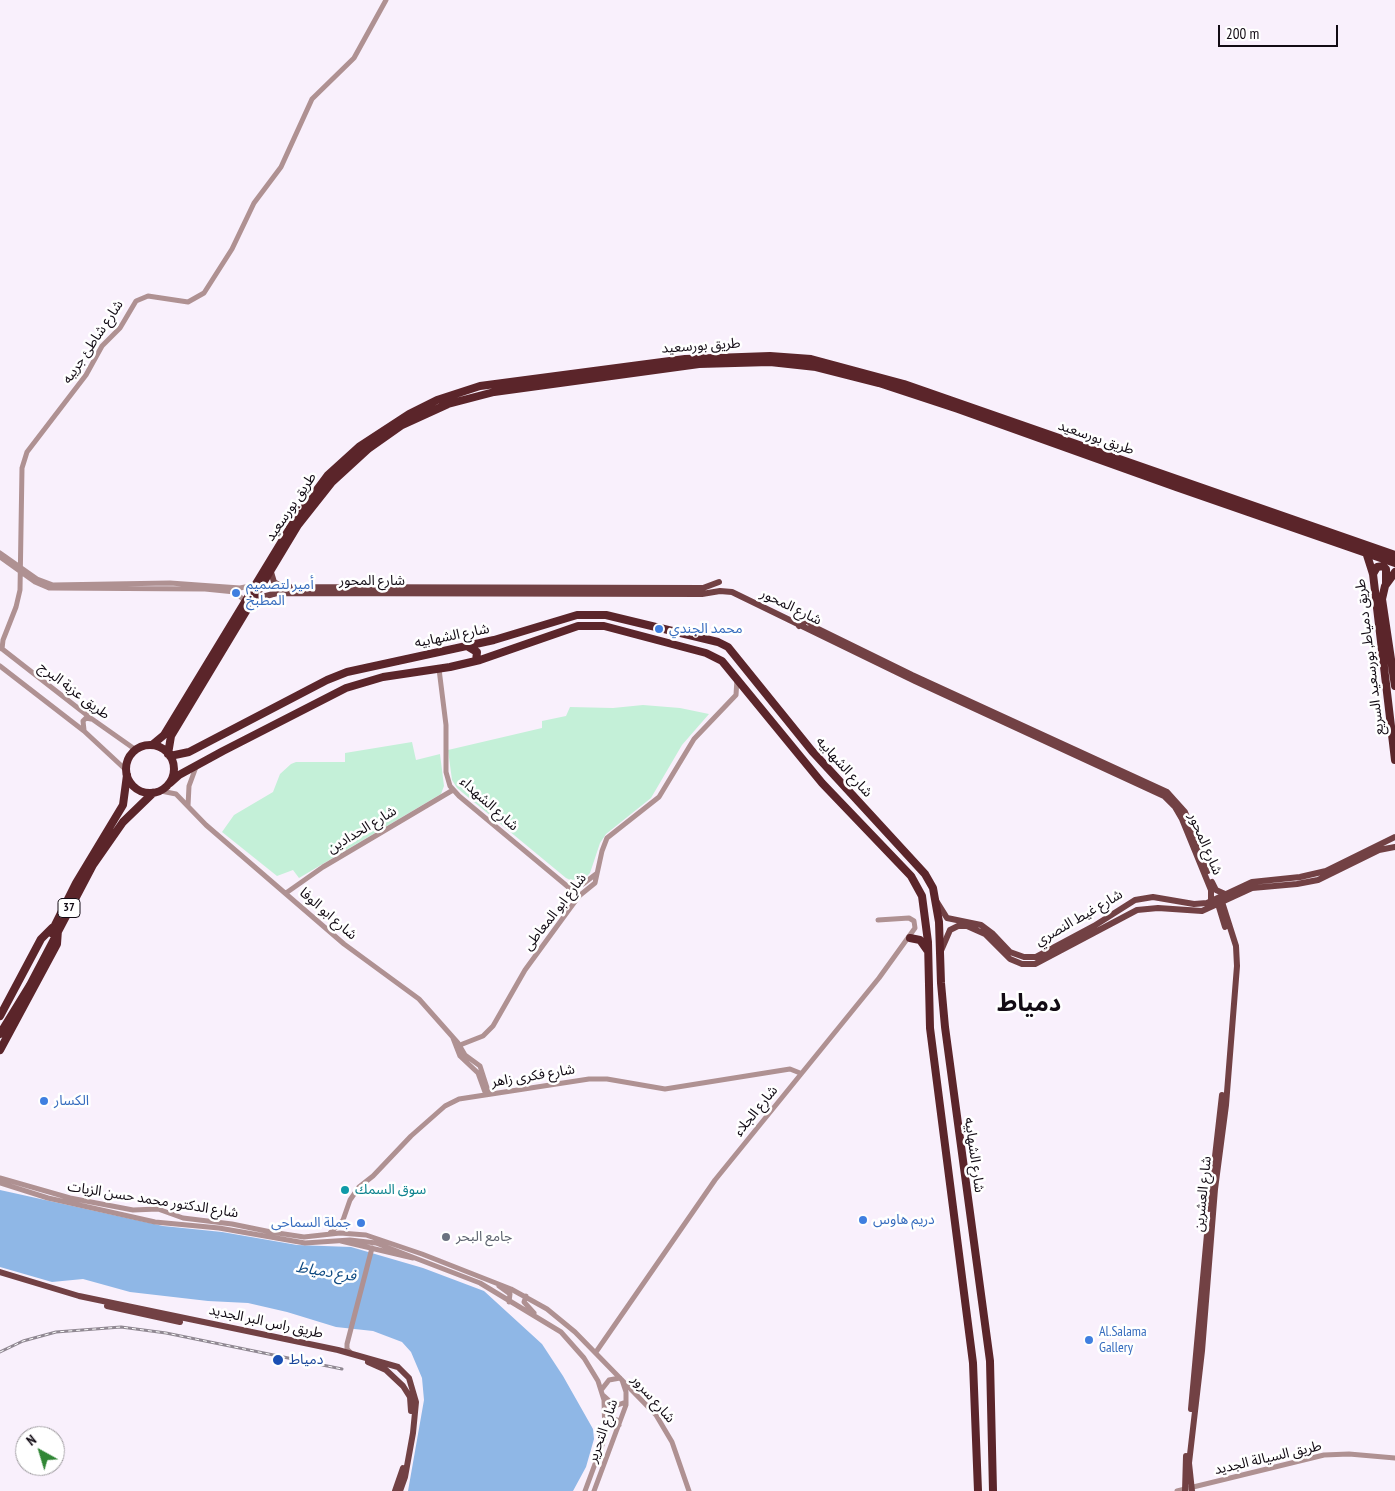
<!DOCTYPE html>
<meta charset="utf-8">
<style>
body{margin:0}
#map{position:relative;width:1395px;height:1491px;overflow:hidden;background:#f9f0fc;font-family:"PT Sans Narrow",sans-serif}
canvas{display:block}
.north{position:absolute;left:15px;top:1426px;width:50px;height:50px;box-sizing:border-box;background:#fff;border:1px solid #a09da1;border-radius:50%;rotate:321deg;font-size:14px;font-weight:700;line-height:20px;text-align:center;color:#120b14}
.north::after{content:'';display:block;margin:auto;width:18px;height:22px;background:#308635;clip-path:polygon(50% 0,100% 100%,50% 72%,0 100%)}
.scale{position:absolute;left:1218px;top:25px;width:120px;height:22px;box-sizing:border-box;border:2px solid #120b14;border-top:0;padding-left:6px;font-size:15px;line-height:18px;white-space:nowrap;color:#120b14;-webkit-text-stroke:4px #fff;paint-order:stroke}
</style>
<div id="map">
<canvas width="1395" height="1491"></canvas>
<div class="north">N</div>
<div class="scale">200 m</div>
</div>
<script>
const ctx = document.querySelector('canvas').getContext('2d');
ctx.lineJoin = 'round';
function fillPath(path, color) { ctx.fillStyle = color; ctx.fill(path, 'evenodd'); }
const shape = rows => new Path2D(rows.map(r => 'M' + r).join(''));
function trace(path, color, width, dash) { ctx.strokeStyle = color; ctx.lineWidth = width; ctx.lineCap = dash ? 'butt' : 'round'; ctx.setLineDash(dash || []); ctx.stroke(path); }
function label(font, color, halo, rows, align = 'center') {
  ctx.font = font + ' "PT Sans Narrow","Noto Sans Arabic",sans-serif'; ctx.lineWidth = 5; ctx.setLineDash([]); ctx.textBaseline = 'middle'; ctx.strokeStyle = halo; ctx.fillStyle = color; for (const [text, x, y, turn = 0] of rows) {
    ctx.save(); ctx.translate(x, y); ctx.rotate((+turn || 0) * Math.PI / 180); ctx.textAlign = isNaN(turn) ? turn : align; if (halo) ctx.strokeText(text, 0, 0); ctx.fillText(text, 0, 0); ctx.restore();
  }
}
const green = shape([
 [643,705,680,708,709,714,682,745,651,798,606,834,600,843,590,873,581,882,580,879,570,880,566,878,457,788,452,780,448,750,542,728,542,721,566,716,570,707,613,708],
 [412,742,416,760,440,754,444,786,441,794,299,878,293,870,277,876,222,832,234,815,273,792,280,774,291,764,296,762,345,762,345,753]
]);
const water = shape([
 [0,1190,163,1226,222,1232,297,1245,351,1247,423,1268,484,1291,542,1344,563,1376,593,1429,594,1439,586,1467,573,1491,408,1491,424,1400,422,1378,411,1352,402,1342,373,1331,336,1327,287,1312,248,1303,208,1301,130,1292,83,1279,52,1282,0,1267]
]);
const minor = shape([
 [0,553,37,579,53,585,170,583,240,588,255,585],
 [0,557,35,582,49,588,205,589,235,592,245,601],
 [1,648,92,719,136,750],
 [2,649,3,640,16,607,20,590,22,468,27,452,86,375,102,346,120,328,136,301,148,296,188,302,204,293,232,249,254,203,281,167,312,99,354,58,386,0],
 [0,666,84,731,126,770],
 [439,669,446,725,446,772,450,786,459,796,579,896],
 [84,730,83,721,86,718,91,719],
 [161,791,176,794,206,825,344,944,419,999,458,1043,465,1055,480,1066,489,1094],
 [188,806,189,786,196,767],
 [567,886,583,884,596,874],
 [286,893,323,867,453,790],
 [453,1038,460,1056,478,1073,486,1095],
 [460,1045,483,1036,493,1026,525,970,579,896,595,883,602,851,607,838,659,797,694,739,736,695,737,679],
 [0,1178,70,1198,133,1210,158,1209,183,1218,232,1224,271,1232,304,1237,340,1233,366,1235,422,1254,511,1289,547,1309,575,1332,656,1415,672,1442,689,1491],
 [0,1183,48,1198,155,1222,219,1228,305,1243,350,1240,376,1243,480,1283,561,1332,584,1358,598,1381,604,1400,605,1437,585,1491],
 [330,1233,343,1220,350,1200,359,1187,373,1176,411,1136,445,1106,459,1099,589,1079,607,1079,665,1089,790,1069,800,1073],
 [341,1241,413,1258],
 [499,1286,510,1294,509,1302],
 [526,1296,524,1302,534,1313],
 [596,1352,715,1180,879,978,915,928,914,921,909,918,878,920],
 [351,1353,347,1349,347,1344,372,1248],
 [602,1389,609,1380,620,1378],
 [604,1396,615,1406,626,1402],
 [605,1432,612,1419,617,1420,619,1425],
 [594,1491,626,1405,626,1392,622,1380],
 [1177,1491,1324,1455,1349,1454,1395,1458]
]);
const major = shape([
 [271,572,274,582,283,587,703,588,719,582],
 [255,599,277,593,702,594,720,591,732,592,915,681,1164,796,1175,807,1182,819,1211,890,1211,902],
 [799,626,807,620,814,627,912,675,1167,792,1185,812,1208,871],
 [1212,882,1216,890,1225,894],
 [937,902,947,918,981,925,993,934,1010,952,1024,957,1036,957,1094,926,1135,900,1153,897,1194,904,1207,903,1252,882,1300,877,1326,871,1395,837],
 [1218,904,1225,927],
 [940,953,950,930,958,926,967,926,985,934,1010,959,1022,964,1035,964,1137,910,1158,908,1202,911,1252,888,1297,884,1318,880,1379,850,1395,847],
 [1209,1209,1222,1095],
 [0,1272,79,1296,338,1350,398,1367,409,1378,416,1402,413,1433,405,1477,400,1491],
 [107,1306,180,1322],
 [368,1362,386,1370,403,1386,410,1397,411,1411],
 [1191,1409,1207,1234],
 [395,1491,403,1468],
 [1185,1491,1186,1456],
 [1192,1491,1189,1463,1202,1351,1215,1189,1226,1105,1237,966,1236,946,1222,902]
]);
const highway = shape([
 [1366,552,1373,574,1395,760],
 [1395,572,1385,586,1382,599,1395,686],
 [1373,574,1377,567,1383,566,1386,569,1386,583],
 [467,646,477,652,476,661],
 [152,745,164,735,296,518,328,475,360,446,409,414,437,400,480,386,685,359,770,356,811,359,904,384,1395,555],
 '126 769a24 24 0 1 1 48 0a24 24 0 1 1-48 0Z',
 [168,754,171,736,298,525,332,482,368,449,402,425,448,404,494,392,699,364,770,362,816,367,879,383,958,409,1176,487,1395,563],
 [170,756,189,752,327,680,347,672,494,640,577,615,606,615,718,642,728,647,812,751,925,874,933,888,939,922,941,983,945,1027,990,1361,993,1491],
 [170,783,179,775,223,751,346,688,383,677,450,667,480,660,578,626,604,626,706,653,722,661,822,783,911,876,922,896,928,942,930,1028,973,1363,978,1491],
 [51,933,76,883,123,805,127,775],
 [910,938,920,940,927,950],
 [0,1016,41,939,52,928],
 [0,1034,30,985,93,865,123,822,153,793],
 [0,1050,57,944,58,930]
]);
const rail = shape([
 [0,1352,23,1341,56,1332,121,1327,166,1333,342,1369]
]);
const markers = [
 [236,593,5,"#3f7fe0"],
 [659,629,5,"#3f7fe0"],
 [44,1101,5,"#3f7fe0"],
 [345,1190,5,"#0f9aa8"],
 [863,1220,5,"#3f7fe0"],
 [361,1223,5,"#3f7fe0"],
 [446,1237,5,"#6b7280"],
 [1089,1340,5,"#3f7fe0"],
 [278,1360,6,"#1a4fb4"]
];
const shields = [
 [69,908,22]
];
const shieldNames = [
 ["37",69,908]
];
const streetNames = [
 ["شارع شاطئ جريبه",93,342,-56],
 ["طريق بورسعيد",701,346,-4],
 ["طريق بورسعيد",1096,438,19],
 ["طريق بورسعيد",291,507,-56],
 ["شارع المحور",372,581],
 ["شارع المحور",791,607,26],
 ["شارع الشهابيه",452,636,-11],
 ["طريق دمياط, بورسعيد السريع",1370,657,-97],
 ["طريق عزبة البرج",74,691,37],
 ["شارع الشهابيه",844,767,48],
 ["شارع الشهداء",489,804,42],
 ["شارع الحدادين",362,830,-31],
 ["شارع المحور",1205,844,67],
 ["شارع ابو المعاطى",555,912,-52],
 ["شارع ابو الوفا",328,914,41],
 ["شارع غيط النصري",1079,918,-30],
 ["شارع فكرى زاهر",533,1076,-9],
 ["شارع الجلاء",756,1111,-51],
 ["شارع الشهابيه",974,1155,82],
 ["شارع العشرين",1203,1194,-84],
 ["شارع الدكتور محمد حسن الزيات",153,1200,9],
 ["طريق راس البر الجديد",266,1322,12],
 ["شارع سرور",653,1399,49],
 ["شارع التحرير",603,1431,-71],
 ["طريق السيالة الجديد",1268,1458,-13]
];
const shopNames = [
 ["أمير لتصميم",246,585],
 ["المطبخ",246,601],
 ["محمد الجندي",669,629],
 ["الكسار",54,1101],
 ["دريم هاوس",873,1220],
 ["جملة السماحى",351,1223,"right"],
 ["Al.Salama",1099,1332],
 ["Gallery",1099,1348]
];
const cultureNames = [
 ["سوق السمك",355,1190]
];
const worshipNames = [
 ["جامع البحر",456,1237]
];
const transitNames = [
 ["دمياط",289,1360]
];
const waterNames = [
 ["فرع دمياط",326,1272,9]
];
const townNames = [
 ["دمياط",1029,1004]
];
fillPath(green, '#c4f0d8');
fillPath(water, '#8fb7e6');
trace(minor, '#af9192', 5);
trace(major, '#724144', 6);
trace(highway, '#5b252a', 8);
trace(rail, '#908892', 3);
trace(rail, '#fff', 1, [4]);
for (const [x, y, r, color] of markers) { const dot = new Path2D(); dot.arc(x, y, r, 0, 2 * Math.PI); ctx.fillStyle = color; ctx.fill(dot); trace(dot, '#fff', 2); }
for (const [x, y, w] of shields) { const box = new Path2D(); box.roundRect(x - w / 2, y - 9.5, w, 19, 4); ctx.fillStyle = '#fff'; ctx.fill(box); trace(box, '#120b14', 1); }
label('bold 12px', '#120b14', null, shieldNames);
label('14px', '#120b14', '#fff', streetNames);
label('14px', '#366cbe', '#fff', shopNames, 'left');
label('14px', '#0d838f', '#fff', cultureNames, 'left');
label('14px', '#5b616d', '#fff', worshipNames, 'left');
label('14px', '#164399', '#fff', transitNames, 'left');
label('italic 15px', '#0d4880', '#fff', waterNames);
label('bold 24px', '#120b14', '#fff', townNames);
</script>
